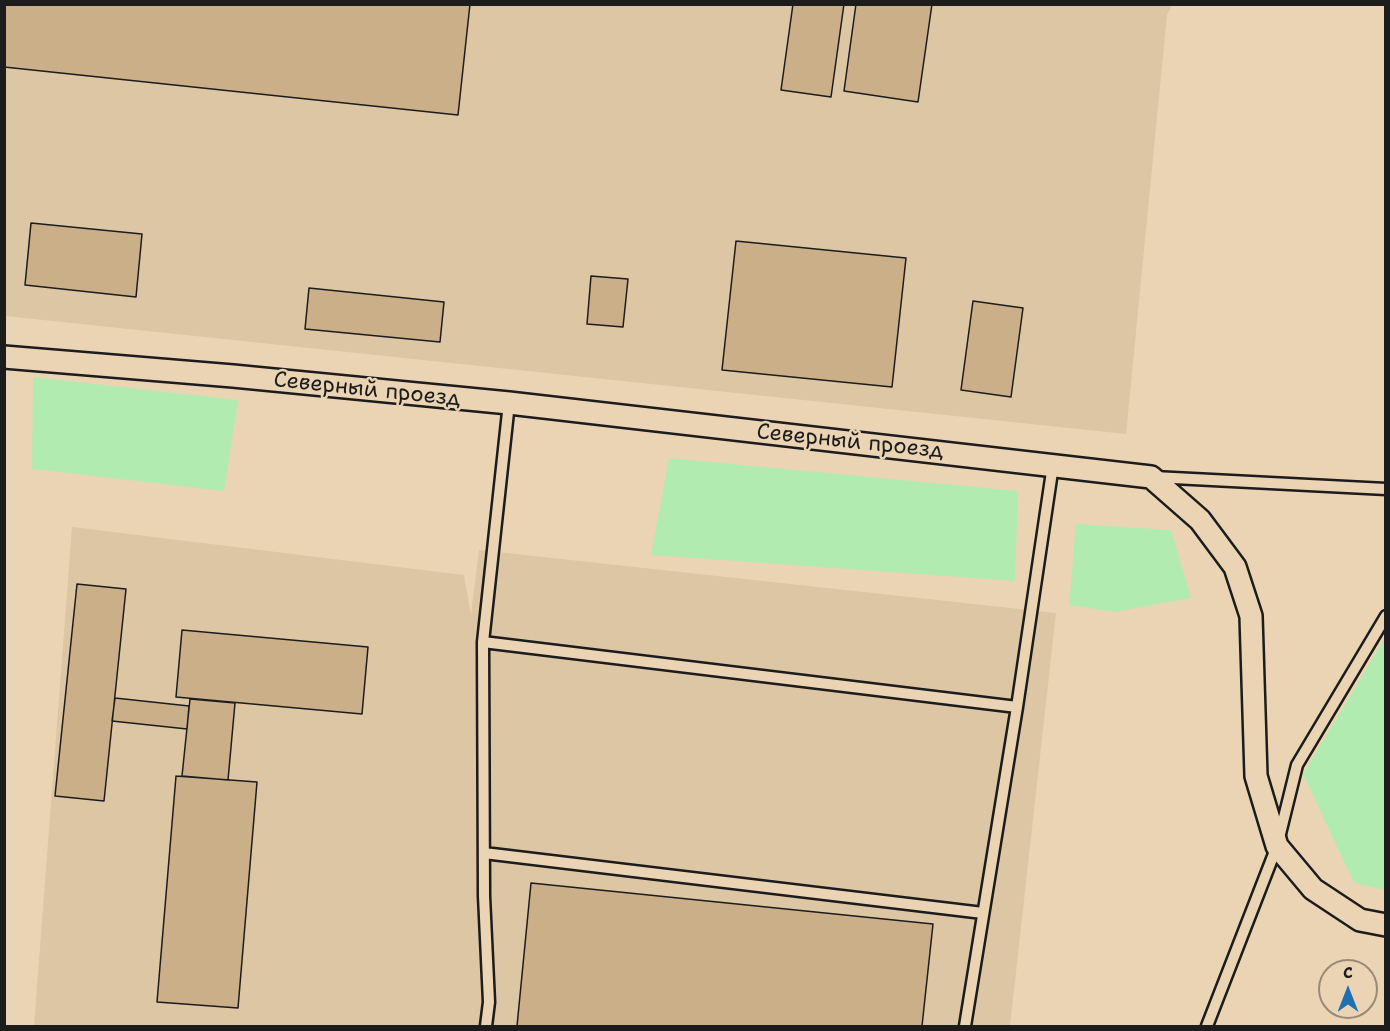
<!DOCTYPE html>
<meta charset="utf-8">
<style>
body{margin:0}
#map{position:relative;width:1390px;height:1031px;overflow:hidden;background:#ebd4b4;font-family:"Shantell Sans",sans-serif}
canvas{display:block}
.frame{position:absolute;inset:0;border:6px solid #1c1c1c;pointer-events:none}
.north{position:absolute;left:1318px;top:959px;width:60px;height:60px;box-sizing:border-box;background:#ebd4b4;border:2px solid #988a77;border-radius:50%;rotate:0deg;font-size:16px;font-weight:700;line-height:24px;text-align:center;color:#1c1c1c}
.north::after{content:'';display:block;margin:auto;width:21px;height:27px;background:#1f6fb2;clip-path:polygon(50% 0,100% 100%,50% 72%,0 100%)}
</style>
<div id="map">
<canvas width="1390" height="1031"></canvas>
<div class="frame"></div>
<div class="north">С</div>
</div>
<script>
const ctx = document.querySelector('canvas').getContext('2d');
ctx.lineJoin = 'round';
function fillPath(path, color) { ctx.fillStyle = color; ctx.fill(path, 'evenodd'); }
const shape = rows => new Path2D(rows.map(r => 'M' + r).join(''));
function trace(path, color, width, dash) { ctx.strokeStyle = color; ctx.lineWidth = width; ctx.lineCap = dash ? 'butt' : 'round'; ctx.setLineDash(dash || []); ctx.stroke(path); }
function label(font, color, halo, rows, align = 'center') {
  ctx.font = font + ' "Shantell Sans",sans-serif'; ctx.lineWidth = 5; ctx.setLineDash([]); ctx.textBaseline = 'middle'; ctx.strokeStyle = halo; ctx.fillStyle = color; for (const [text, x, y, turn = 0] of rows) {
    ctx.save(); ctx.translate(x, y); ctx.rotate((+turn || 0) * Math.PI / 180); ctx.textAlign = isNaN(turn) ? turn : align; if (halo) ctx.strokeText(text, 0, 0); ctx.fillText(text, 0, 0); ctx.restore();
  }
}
const built = shape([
 [5,5,1172,5,1167,15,1126,434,5,316],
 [72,527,464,575,471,615,479,550,1056,613,1010,1026,34,1026]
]);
const green = shape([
 [33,377,238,400,224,491,32,469],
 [669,458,1018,491,1015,581,651,555],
 [1076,524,1171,530,1191,598,1114,612,1069,605],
 [1385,638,1385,890,1354,883,1303,774]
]);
const building = shape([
 [4,4,470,4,458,115,4,67,4,4],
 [793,4,844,4,831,97,781,90,793,4],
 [856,4,932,4,918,102,844,91,856,4],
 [31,223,142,234,136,297,25,285,31,223],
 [736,241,906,258,892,387,722,370,736,241],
 [591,276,628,279,623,327,587,324,591,276],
 [309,288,444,302,440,342,305,329,309,288],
 [973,301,1023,308,1011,397,961,390,973,301],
 [77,584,126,589,104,801,55,796,77,584],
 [182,630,368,647,362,714,176,697,182,630],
 [115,698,189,706,187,729,112,721,115,698],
 [190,699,235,703,228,780,182,776,190,699],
 [176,776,257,782,238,1008,157,1002,176,776],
 [531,883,933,924,922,1026,517,1026,531,883]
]);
const lane = shape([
 [509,403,483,642,1017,707,1053,465],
 [1154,477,1386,489],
 [483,642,484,896,489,1002,486,1026],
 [484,853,983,913],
 [965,1026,1017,707],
 [1207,1026,1277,846,1297,765,1386,616]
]);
const street = shape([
 [4,357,233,376,509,403,1151,477,1200,520,1235,567,1251,616,1256,776,1277,846,1313,889,1360,920,1386,925]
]);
const streetNames = [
 ["Северный проезд",367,390,6],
 ["Северный проезд",850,442,6]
];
fillPath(built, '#ddc6a4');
fillPath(green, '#b2ebaf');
fillPath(building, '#cbaf88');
trace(building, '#1c1c1c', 1.5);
trace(lane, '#1c1c1c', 15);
trace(street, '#1c1c1c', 26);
trace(lane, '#ebd4b4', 10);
trace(street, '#ebd4b4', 21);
label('22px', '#1c1c1c', '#ebd4b4', streetNames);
</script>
